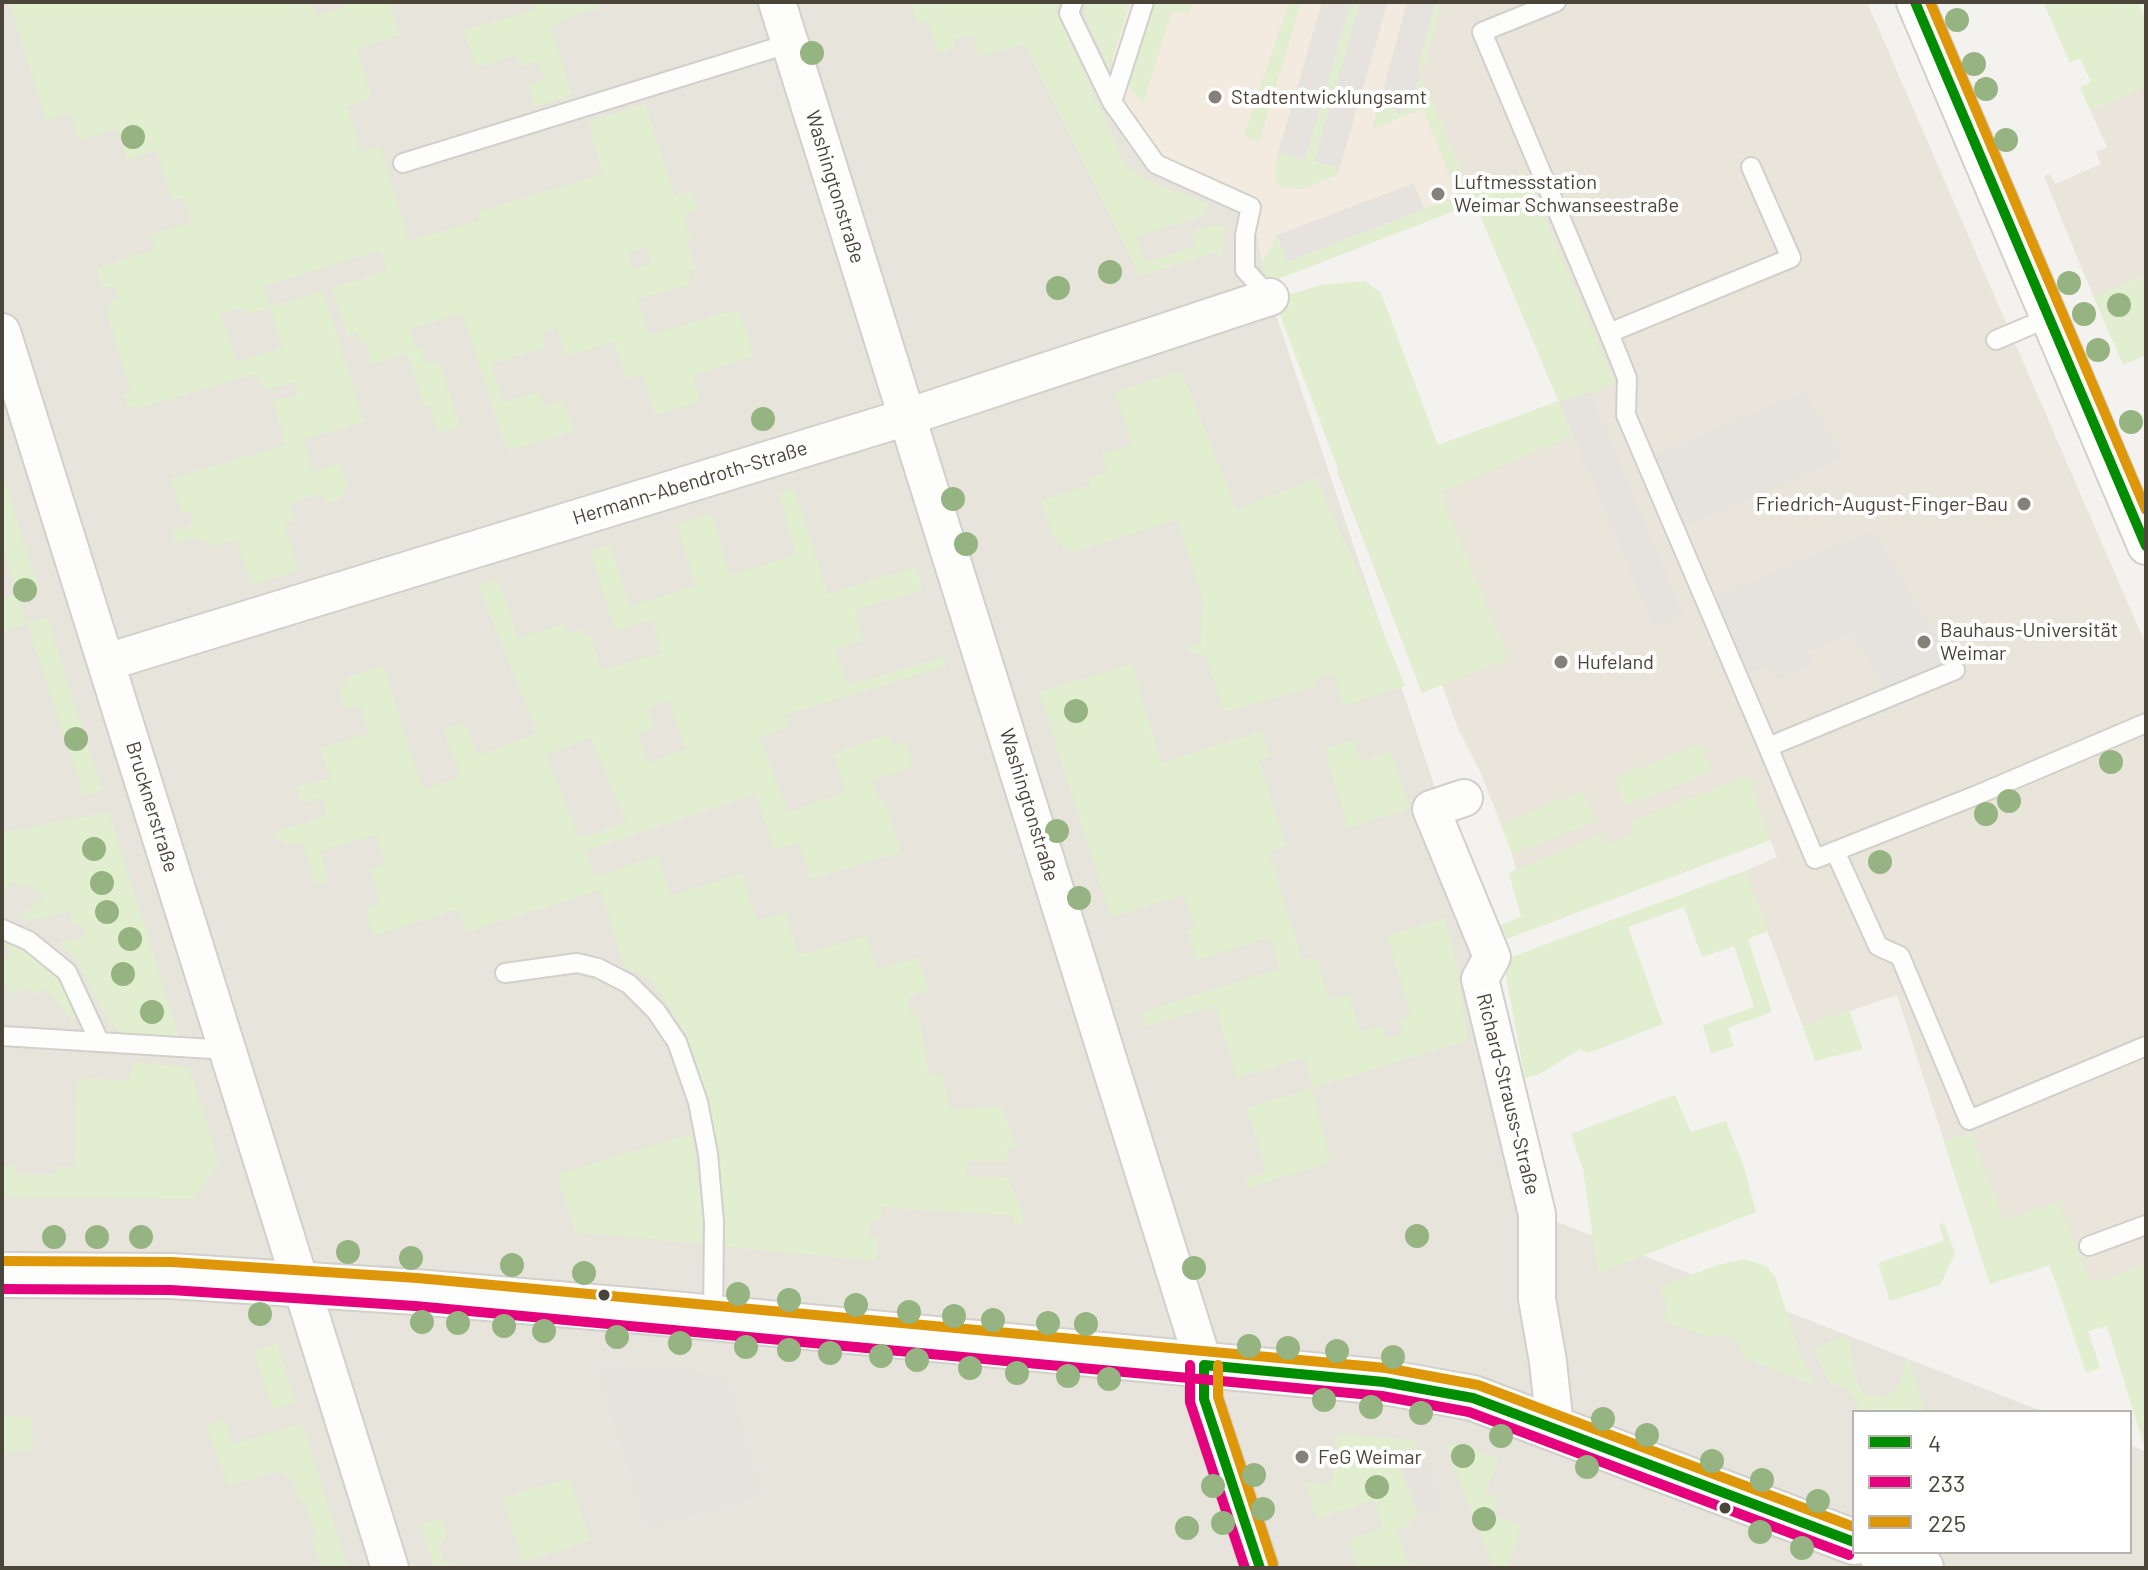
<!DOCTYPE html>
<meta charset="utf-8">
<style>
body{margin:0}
#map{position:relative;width:2148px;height:1570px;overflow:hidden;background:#f4f2ee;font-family:Barlow,sans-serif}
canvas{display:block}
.frame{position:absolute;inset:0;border:4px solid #4b4439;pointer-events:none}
.legend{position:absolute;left:1852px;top:1410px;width:280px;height:144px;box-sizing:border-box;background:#fff;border:2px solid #b7b4b0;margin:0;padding:10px 14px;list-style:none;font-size:24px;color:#4b4439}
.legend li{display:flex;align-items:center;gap:16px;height:40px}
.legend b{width:40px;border:2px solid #b7b4b0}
</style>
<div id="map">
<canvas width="2148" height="1570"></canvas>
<div class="frame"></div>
<ul class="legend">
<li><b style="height:10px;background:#008e00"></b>4</li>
<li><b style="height:10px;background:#e5007d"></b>233</li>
<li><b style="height:10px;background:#dd9709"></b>225</li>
</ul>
</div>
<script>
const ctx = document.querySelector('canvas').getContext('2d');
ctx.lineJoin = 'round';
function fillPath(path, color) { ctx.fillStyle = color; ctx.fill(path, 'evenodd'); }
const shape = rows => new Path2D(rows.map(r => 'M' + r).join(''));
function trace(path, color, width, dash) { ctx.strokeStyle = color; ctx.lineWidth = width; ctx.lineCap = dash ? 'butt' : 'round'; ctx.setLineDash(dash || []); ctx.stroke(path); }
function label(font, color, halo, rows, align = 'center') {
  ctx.font = font + ' Barlow,sans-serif'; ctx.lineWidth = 8; ctx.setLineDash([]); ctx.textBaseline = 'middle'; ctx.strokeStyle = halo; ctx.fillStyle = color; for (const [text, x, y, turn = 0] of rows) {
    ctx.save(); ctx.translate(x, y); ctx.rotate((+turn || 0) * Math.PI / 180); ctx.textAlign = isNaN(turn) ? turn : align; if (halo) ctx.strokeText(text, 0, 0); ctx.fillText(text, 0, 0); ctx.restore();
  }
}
const residential = shape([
 [2,2,1096,2,1251,207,1270,297,1492,957,1537,1214,2044,1412,1854,1412,1854,1552,2130,1552,2130,1445,2146,1452,2146,1568,2,1568]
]);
const commercial = shape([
 [1096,2,1442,2,1421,75,1475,202,1268,283,1251,207,1139,156]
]);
const education = shape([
 [1442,2,1867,2,2146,645,2146,1264,2091,1285,2056,1283,2049,1265,1990,1284,1897,995,1803,1027,1745,871,1777,857,1770,840,1532,929,1510,847,1479,769,1458,729,1442,685,1422,693,1337,471,1353,464,1437,446,1559,402,1421,75],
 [2146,86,2146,276,2094,298,2044,176,2050,174,2055,184,2101,164,2096,152,2107,147,2090,110]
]);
const green = shape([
 [9,2,312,2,317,16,343,8,341,2,390,2,399,35,357,49,372,98,347,107,361,152,380,145,409,241,479,220,477,212,603,174,588,122,645,104,675,196,692,191,698,209,683,215,692,238,686,240,696,269,688,271,691,284,638,299,649,335,739,309,754,356,693,375,700,401,655,415,642,374,626,379,614,342,566,356,557,328,542,332,546,347,491,364,503,402,539,392,544,407,563,401,574,431,507,451,462,313,410,329,416,347,421,347,426,363,439,361,460,426,438,433,429,405,424,406,407,353,372,364,364,341,360,341,357,332,347,335,332,288,387,271,380,250,264,286,270,307,323,291,364,421,303,440,313,472,340,463,348,483,341,498,326,503,323,492,290,504,295,520,284,524,299,570,251,585,236,539,215,546,197,538,175,543,171,532,193,524,189,512,182,514,171,479,285,445,273,401,297,396,295,382,267,390,255,374,137,409,128,406,123,395,131,392,107,314,110,313,108,303,118,299,114,286,103,288,97,268,154,250,150,235,191,222,183,198,172,201,158,156,162,149,127,160,118,129,78,140,70,113,46,120],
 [646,247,651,264,633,269,628,252],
 [242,307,245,315,270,308,282,348,237,362,221,314],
 [533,2,598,2,600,9,571,16,551,28,572,94,535,107,528,85,544,80,538,62,520,66,516,55,476,68,464,30,534,10],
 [911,2,1059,2,1056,11,1126,166,1148,181,1209,204,1203,216,1137,236,1145,262,1196,247,1192,231,1215,225,1223,227,1223,263,1218,251,1140,276,1025,44,979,57,972,35,953,40,955,48,938,53,928,21,917,23],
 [1084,2,1130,2,1109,69,1085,16],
 [1154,2,1192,2,1188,15,1172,11,1143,104,1127,83],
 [1289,2,1301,2,1259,143,1244,136],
 [1351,2,1360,2,1314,161,1336,167,1338,174,1302,189,1279,186,1275,179,1278,153,1305,160],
 [1436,2,1442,2,1421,75,1471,193,1525,171,1614,382,1591,392,1574,435,1440,492,1509,658,1422,693,1274,299,1321,285,1365,281,1381,293,1438,445,1559,401,1475,203,1268,283,1261,264,1277,235,1287,261,1458,196,1423,109,1372,129,1382,94,1397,114,1418,66],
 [2048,2,2138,2,2146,20,2146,86,2090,110,2080,88,2091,82,2080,58,2070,63,2044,4],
 [2146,276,2146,355,2123,365,2094,298],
 [1181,371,1237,510,1316,478,1365,587,1405,686,1343,706,1333,673,1315,678,1317,686,1224,712,1206,656,1183,649,1201,643,1203,600,1177,520,1069,553,1051,533,1041,500,1091,485,1089,478,1107,472,1101,454,1132,445,1115,392],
 [2,472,38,587,17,594,27,623,47,617,102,790,84,796,27,624,2,631,2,598,17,593,2,546],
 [794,488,828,594,916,567,923,590,855,610,863,641,836,649,847,685,944,657,947,666,784,715,788,726,760,737,788,813,846,792,833,754,888,734,892,745,905,741,913,767,872,780,879,801,885,800,901,852,811,879,799,843,775,850,755,794,585,851,595,877,657,856,671,896,742,873,757,921,786,912,798,955,867,936,877,969,917,958,930,989,907,997,913,1016,919,1014,929,1076,942,1075,950,1110,1002,1106,1016,1148,1007,1149,1007,1161,967,1161,966,1177,1007,1177,1023,1215,1022,1225,1014,1224,1014,1216,882,1207,880,1221,870,1221,869,1237,878,1237,876,1261,721,1246,724,1210,713,1124,686,1034,651,979,624,967,600,890,466,932,459,909,373,936,365,908,380,903,370,869,385,864,376,835,320,851,328,881,316,885,303,844,291,844,279,840,272,833,327,816,322,798,301,803,297,787,330,778,321,748,368,734,360,705,345,709,339,689,347,686,345,678,383,666,423,790,461,777,443,729,465,723,478,756,537,733,478,585,499,579,517,638,564,624,567,633,580,629,591,637,601,670,651,656,661,652,652,620,615,630,590,551,610,545,629,606,695,586,677,524,711,513,730,575,796,555,778,493],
 [668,700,686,749,648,763,637,734,654,728,647,708],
 [591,738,626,823,580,838,546,755],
 [1132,664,1161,763,1262,731,1270,756,1259,760,1286,846,1269,852,1302,960,1317,957,1329,999,1349,994,1360,1032,1382,1026,1385,1039,1402,1034,1398,1020,1411,1016,1387,936,1445,918,1454,952,1468,1040,1312,1088,1331,1162,1248,1188,1245,1178,1266,1172,1247,1108,1312,1088,1305,1057,1237,1078,1215,1006,1146,1026,1141,1012,1279,969,1270,937,1196,960,1187,931,1194,928,1184,895,1111,917,1039,692],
 [1353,739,1361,762,1391,752,1410,808,1347,828,1325,749],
 [1701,743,1712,771,1625,806,1614,779],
 [1749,775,1770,840,1499,942,1493,928,1521,917,1509,873,1602,834,1606,846,1634,834,1630,822],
 [1583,791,1596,821,1512,854,1501,824],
 [109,812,179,1036,148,1036,119,1032,104,1013,77,960,58,943,85,937,83,925,72,924,70,911,30,921,19,917,42,897,30,883,24,890,14,880,2,890,2,833],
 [1745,871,1768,931,1748,939,1772,1012,1728,1028,1734,1046,1711,1053,1703,1025,1754,1007,1734,946,1702,957,1684,907,1628,927,1663,1024,1589,1053,1580,1049,1538,1075,1525,1078,1503,960],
 [2,936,25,946,55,976,76,1003,79,1016,73,1021,45,988,35,994,25,987,14,995,4,984,2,985,2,960,11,954,2,942],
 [1849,1010,1863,1049,1815,1061,1803,1027],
 [133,1062,189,1067,219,1163,194,1199,2,1197,2,1166,15,1166,16,1174,55,1174,55,1167,75,1167,76,1086,80,1079,129,1080],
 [1675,1095,1691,1132,1726,1121,1744,1167,1756,1212,1598,1273,1583,1169,1571,1134],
 [1971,1132,2004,1221,2059,1202,2091,1284,2146,1264,2146,1452,2107,1326,2088,1331,2100,1368,2086,1373,2050,1265,1990,1284,1944,1142],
 [692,1134,702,1214,702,1244,575,1232,557,1174],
 [1944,1223,1955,1254,1940,1285,1890,1301,1878,1263,1944,1241,1939,1225],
 [1744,1259,1766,1266,1775,1276,1800,1354,1818,1387,1743,1357,1740,1345,1730,1335,1709,1337,1663,1321,1667,1307,1660,1287,1718,1265],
 [1848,1336,1856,1379,1865,1394,1884,1397,1898,1388,1908,1356,1926,1412,1857,1412,1856,1400,1845,1387,1831,1385,1813,1348],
 [277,1344,296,1402,272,1409,254,1351],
 [2,1417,32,1417,33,1450,2,1453],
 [225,1419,233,1444,302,1424,348,1568,321,1568,312,1539,316,1537,305,1501,300,1502,292,1478,278,1471,228,1486,206,1425],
 [1336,1434,1416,1440,1416,1447,1397,1458,1418,1516,1409,1520,1410,1525,1397,1530,1410,1568,1357,1568,1348,1540,1383,1528,1374,1500,1317,1519,1305,1482,1332,1485],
 [1445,1443,1466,1446,1499,1459,1485,1493,1498,1498,1492,1514,1522,1526,1508,1564,1517,1568,1493,1568],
 [570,1478,590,1540,523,1562,502,1498],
 [442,1518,447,1535,439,1546,444,1563,457,1568,434,1568,420,1525]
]);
const parking = shape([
 [1322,2,1351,2,1305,160,1278,153],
 [1360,2,1388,2,1338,174,1336,167,1314,161],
 [1407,2,1436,2,1418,66,1421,75,1407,109,1398,114,1382,94],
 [1414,183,1424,209,1287,262,1277,235],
 [1805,391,1843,458,1686,526,1655,455],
 [1591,392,1683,614,1654,628,1559,402],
 [1873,530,1950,660,1884,688,1852,633,1809,651,1814,663,1776,680,1770,666,1749,673,1716,596],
 [598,1366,725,1376,761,1494,648,1527],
 [1421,1449,1441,1506,1420,1513,1399,1459]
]);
const service = shape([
 [1073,2,1069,13,1112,102,1156,164,1251,207,1245,235,1245,270,1270,297],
 [1556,2,1482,32,1609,333,1791,258,1751,167],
 [1112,102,1144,2],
 [403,163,791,43],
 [1609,333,1627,378,1626,415,1768,747],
 [1996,340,2050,317],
 [1955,670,1768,747,1815,859,1977,795,2146,723],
 [1835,851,1878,946,1900,956,1969,1120,2146,1046],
 [2,929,29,941,67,972,99,1041],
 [505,973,577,963,598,968,629,984,656,1011,677,1042,698,1102,708,1154,714,1222,713,1318],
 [2,1036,228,1050],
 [2089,1246,2146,1225]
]);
const minor = shape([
 [777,2,1204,1365,1204,1399,1260,1568],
 [1915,2,2146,546],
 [2,332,390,1568],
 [107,662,907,417,1270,297],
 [1464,798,1431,809,1492,957,1480,979,1537,1214,1537,1299,1548,1362,1555,1427]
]);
const tertiary = shape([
 [2,1275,171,1276,416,1292,652,1312,1384,1382,1473,1398,1854,1542],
 [1880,1552,1921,1568]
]);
const bus1 = shape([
 [1915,2,2146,546],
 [1204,1365,1384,1382,1473,1398,1854,1542],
 [1204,1365,1204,1399,1260,1568]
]);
const bus2 = shape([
 [2,1289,171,1290,415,1306,1382,1396,1469,1412,1849,1555],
 [1190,1365,1190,1402,1245,1568]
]);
const bus3 = shape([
 [1930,2,2146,510],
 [2,1261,172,1262,417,1278,1386,1368,1478,1385,1854,1527],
 [1218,1365,1218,1397,1273,1564]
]);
const trees = [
 [1957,20],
 [812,53],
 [1974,64],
 [1986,89],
 [133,137],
 [2006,140],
 [1110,272],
 [2069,283],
 [1058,288],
 [2119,305],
 [2084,314],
 [2098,350],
 [763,419],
 [2131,422],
 [953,499],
 [966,544],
 [25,590],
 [1076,711],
 [76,739],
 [2111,762],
 [2009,801],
 [1986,814],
 [1057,831],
 [94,849],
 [1880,862],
 [102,883],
 [1079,898],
 [107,912],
 [130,939],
 [123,974],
 [152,1012],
 [1417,1236],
 [54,1237],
 [97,1237],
 [141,1237],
 [348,1252],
 [411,1258],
 [512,1265],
 [1194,1268],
 [584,1273],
 [738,1294],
 [789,1300],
 [856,1305],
 [909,1312],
 [260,1314],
 [954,1316],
 [993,1320],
 [422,1322],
 [458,1323],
 [1048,1323],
 [1086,1324],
 [504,1326],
 [544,1331],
 [617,1337],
 [680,1343],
 [1249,1346],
 [746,1347],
 [1288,1348],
 [789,1350],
 [1337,1351],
 [830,1353],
 [881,1356],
 [1393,1357],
 [917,1360],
 [970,1368],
 [1017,1373],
 [1068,1376],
 [1109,1379],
 [1324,1400],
 [1371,1407],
 [1421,1413],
 [1603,1419],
 [1647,1435],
 [1501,1436],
 [1463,1456],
 [1712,1461],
 [1587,1467],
 [1254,1475],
 [1762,1480],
 [1213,1486],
 [1377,1487],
 [1818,1501],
 [1263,1509],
 [1484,1519],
 [1223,1523],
 [1187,1528],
 [1760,1532],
 [1802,1548]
];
const markers = [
 [1215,97,8,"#868178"],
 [1438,194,8,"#868178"],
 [2024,504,8,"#868178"],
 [1924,642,8,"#868178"],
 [1561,662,8,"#868178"],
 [604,1295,7,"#4b4439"],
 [1302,1457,8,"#868178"],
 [1725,1508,7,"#4b4439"]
];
const poiNames = [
 ["Stadtentwicklungsamt",1231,97],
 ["Luftmessstation",1454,182],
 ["Weimar Schwanseestraße",1454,205],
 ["Friedrich-August-Finger-Bau",2008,504,"right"],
 ["Bauhaus-Universität",1940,630],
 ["Weimar",1940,653],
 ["Hufeland",1577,662],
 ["FeG Weimar",1318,1457]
];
const streetNames = [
 ["Washingtonstraße",835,187,73],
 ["Hermann-Abendroth-Straße",690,483,-17],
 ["Washingtonstraße",1029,805,73],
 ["Brucknerstraße",152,807,73],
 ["Richard-Strauss-Straße",1508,1094,76]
];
fillPath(residential, '#e7e4dc');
fillPath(commercial, '#f3ebdf');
fillPath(education, '#eae5da');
fillPath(green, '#e1eecf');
fillPath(parking, '#e6e3df');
trace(service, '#d2d0cb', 22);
trace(minor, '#d2d0cb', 40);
trace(tertiary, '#d2d0cb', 48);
trace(service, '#fdfdfc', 18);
trace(minor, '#fdfdfc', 36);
trace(tertiary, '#fdfdfc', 44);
trace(bus1, '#008e00', 10);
trace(bus2, '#e5007d', 10);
trace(bus3, '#dd9709', 10);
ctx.fillStyle = '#96b382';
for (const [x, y] of trees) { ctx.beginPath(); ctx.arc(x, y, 12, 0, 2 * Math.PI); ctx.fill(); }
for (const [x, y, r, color] of markers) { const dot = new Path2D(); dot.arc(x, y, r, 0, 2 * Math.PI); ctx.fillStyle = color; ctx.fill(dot); trace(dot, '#fff', 3); }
label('20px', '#4b4439', '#fff', poiNames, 'left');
label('20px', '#4b4439', '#fff', streetNames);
</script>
